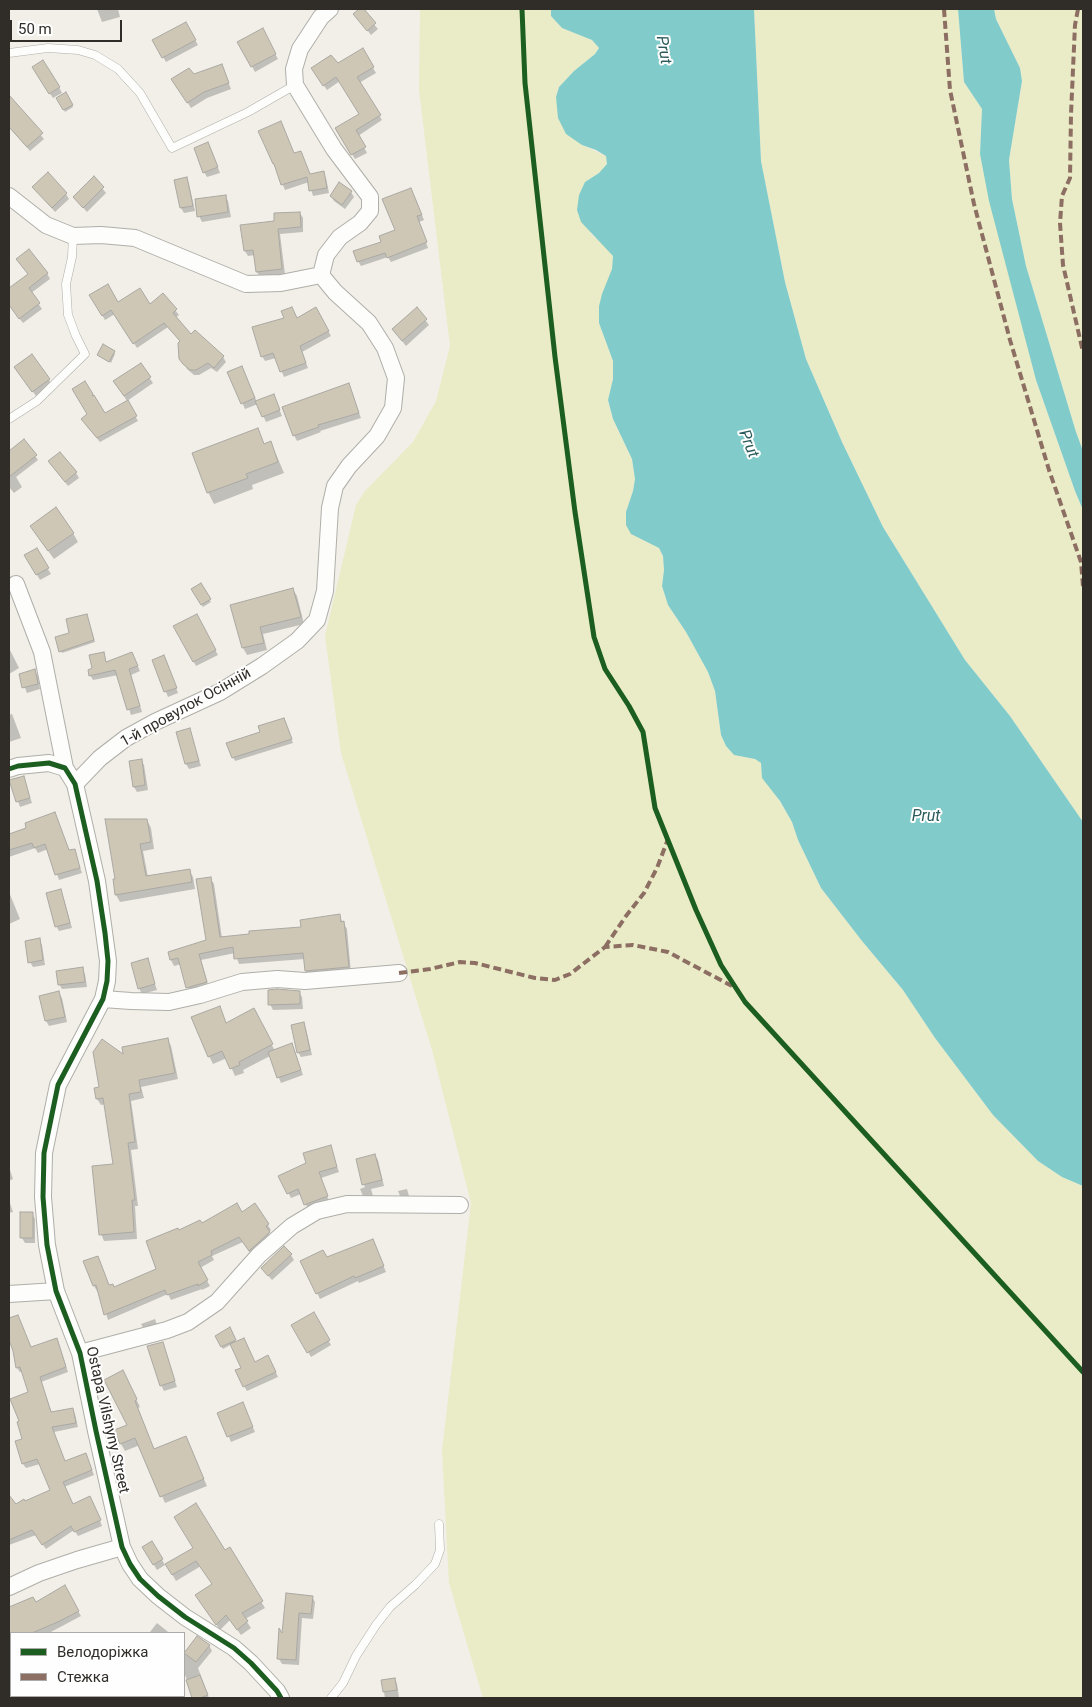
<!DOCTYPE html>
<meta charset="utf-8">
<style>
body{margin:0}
#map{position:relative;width:1092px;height:1707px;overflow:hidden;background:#f2efe8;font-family:Roboto,sans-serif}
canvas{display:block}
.frame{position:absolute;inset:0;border:10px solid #302d28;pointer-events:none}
.legend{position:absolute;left:10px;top:1632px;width:175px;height:65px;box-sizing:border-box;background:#fefefe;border:1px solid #acaaa8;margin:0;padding:6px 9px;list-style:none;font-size:15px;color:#302d28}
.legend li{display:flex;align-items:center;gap:10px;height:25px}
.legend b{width:25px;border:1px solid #acaaa8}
.scale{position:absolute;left:10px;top:20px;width:112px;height:22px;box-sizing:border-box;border:2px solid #302d28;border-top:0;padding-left:6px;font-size:15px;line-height:18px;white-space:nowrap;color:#302d28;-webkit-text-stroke:4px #fefefe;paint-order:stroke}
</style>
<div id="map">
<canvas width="1092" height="1707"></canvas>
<div class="frame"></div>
<ul class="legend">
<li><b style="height:6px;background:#1b5e20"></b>Велодоріжка</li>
<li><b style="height:6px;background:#8d6e63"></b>Стежка</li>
</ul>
<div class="scale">50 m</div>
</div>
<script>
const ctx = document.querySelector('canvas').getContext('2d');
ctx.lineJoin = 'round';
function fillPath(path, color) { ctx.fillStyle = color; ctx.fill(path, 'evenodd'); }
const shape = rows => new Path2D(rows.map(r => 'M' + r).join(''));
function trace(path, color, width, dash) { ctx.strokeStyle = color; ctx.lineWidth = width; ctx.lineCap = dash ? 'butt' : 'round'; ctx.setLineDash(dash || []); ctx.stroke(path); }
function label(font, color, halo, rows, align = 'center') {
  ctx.font = font + ' Roboto,sans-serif'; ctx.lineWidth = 4; ctx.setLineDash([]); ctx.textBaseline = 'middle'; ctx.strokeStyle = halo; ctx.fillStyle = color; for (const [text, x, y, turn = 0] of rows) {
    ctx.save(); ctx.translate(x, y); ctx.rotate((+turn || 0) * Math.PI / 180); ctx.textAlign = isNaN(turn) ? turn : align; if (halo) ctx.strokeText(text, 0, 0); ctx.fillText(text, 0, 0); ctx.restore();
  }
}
const green = shape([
 [420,9,551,9,551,16,562,28,592,40,599,48,595,54,574,71,559,87,556,97,582,145,606,156,607,164,599,173,585,182,591,234,608,249,613,256,612,269,599,323,613,361,613,379,608,401,613,419,632,459,635,479,633,491,626,512,631,534,659,548,663,556,664,570,662,586,668,605,686,632,708,672,715,691,721,735,726,746,734,755,755,759,761,763,761,770,792,822,798,840,821,888,862,941,903,990,935,1038,993,1115,1038,1161,1062,1177,1083,1186,1083,1698,483,1698,449,1583,442,1451,471,1203,432,1050,341,753,325,636,356,505,365,491,413,442,436,401,450,346,419,90],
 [754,9,958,9,964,82,982,109,980,154,1036,380,1075,491,1083,510,1083,822,1010,716,965,660,883,527,842,442,806,359,785,282,761,161],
 [994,9,1083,9,1083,451,1076,432,1026,266,1012,199,1009,160,1022,81,1020,68,996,19]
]);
const water = shape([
 [551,9,754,9,761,161,785,282,806,359,842,442,883,527,965,660,1010,716,1083,822,1083,1186,1062,1177,1038,1161,993,1115,935,1038,903,990,862,941,821,888,798,840,792,822,780,801,762,778,761,763,755,759,734,755,726,746,721,735,715,691,708,672,686,632,668,605,662,586,664,570,663,556,659,548,631,534,626,525,626,512,633,491,635,479,632,459,613,419,608,400,613,379,613,361,599,323,599,306,602,294,612,269,613,256,581,222,577,210,579,195,585,182,599,173,607,164,606,156,596,150,582,145,566,134,558,118,556,97,559,87,574,71,595,54,599,48,592,40,562,28,551,16],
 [958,9,994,9,996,19,1020,68,1022,81,1009,160,1012,199,1026,266,1076,432,1083,451,1083,510,1075,491,1036,380,989,201,980,154,982,109,964,82]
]);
const shadow = shape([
 [97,9,118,9,120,17,102,22],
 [361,9,378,29,371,35,355,14],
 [186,24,198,45,166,62,154,41],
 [262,30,278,59,255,72,239,42],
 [362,49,376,73,359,83,382,120,358,136,367,153,355,159,336,128,361,115,340,81,327,90,316,74,337,65],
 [224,71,231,89,207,98,191,108,173,79],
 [36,73,59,87,62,93,53,98],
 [66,94,73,107,65,112,58,98],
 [12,101,44,139,30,151,9,127,9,104],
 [211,149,220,173,207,177,204,172],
 [274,164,310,175,323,173,326,178,329,193,313,196,309,182,285,190],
 [94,178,106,193,87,212,74,197],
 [186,178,189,184,195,211,184,213,181,208,175,181],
 [34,187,66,194,69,199,55,212],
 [351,192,354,197,345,209,334,201,331,196],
 [413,194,424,220,419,222,428,248,391,262,388,257,361,266,358,261,397,230],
 [225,196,228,201,231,217,202,222,199,216],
 [300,213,303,218,303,232,280,234,285,274,260,277,257,272,255,255,248,256,245,251,276,222],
 [17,259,47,273,50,279,31,293,42,309,23,323,9,305,9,290,29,275],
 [163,295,179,315,175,318,192,336,223,357,226,362,217,372,211,368,199,375,194,375,187,369,181,358,181,342,168,327,137,348,115,314,105,320,91,296,118,304,150,306],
 [316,309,331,336,302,352,308,368,284,377,276,358,265,361,262,356,297,319],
 [417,309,429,325,406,346,393,330],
 [114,352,115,354,111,363,99,355],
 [140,364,153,383,127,401,118,387],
 [19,372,49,380,52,385,36,396],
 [229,373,244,373,257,402,276,401,282,416,266,422,258,404,245,409],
 [85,382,105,414,127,402,138,421,100,442,85,424,89,414],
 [348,384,361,418,320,431,321,432,297,441,294,435],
 [257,430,265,445,270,443,276,454,284,473,252,485,253,489,214,504,208,492],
 [28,446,38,460,16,477,22,487,14,493,9,487,9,462],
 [49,462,76,473,79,478,68,486],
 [73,533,78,542,54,559,36,534],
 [36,550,51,574,40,580,26,556],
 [200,584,211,602,203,607,192,589],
 [293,590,297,596,304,624,263,634,267,650,247,655,243,648,232,606],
 [87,615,95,642,62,653,61,651],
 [196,615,218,655,196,666,175,626],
 [9,648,19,668,9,674],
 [103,654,107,663,134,658,140,671,131,675,142,712,131,715,118,675,93,680,90,675],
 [153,661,167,662,178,693,168,697],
 [35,671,38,676,40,689,27,693,20,675],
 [12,714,21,738,9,742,9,715],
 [284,719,293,743,235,761,233,757,262,733],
 [189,730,201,766,189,769,186,764,178,733],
 [141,760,144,765,148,790,137,792,134,787],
 [23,777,32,803,20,807,11,781],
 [147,820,151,828,154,849,143,851,148,877,189,870,193,877,195,889,120,902,116,895,116,880],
 [28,828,69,852,74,850,82,873,59,880,48,849,38,853,35,848,9,857,9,835],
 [210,878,214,884,222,938,303,928,339,916,347,929,351,973,309,977,306,971,305,959,239,964,235,953,201,960,209,988,191,993,188,987,181,964,174,966,171,960,207,941],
 [60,891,63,896,72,928,59,931,56,926],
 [9,892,20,919,9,924],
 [39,940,42,945,45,965,33,967,30,962],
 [147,960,157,990,142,994,139,988],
 [82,969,85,974,87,987,62,989,59,984],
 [299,992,302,997,303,1009,273,1010,270,1004],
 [59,993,62,998,67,1022,49,1026,46,1021,41,997],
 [219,1007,227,1024,258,1018,275,1051,292,1045,303,1075,281,1083,270,1056,243,1070,244,1073,235,1076,227,1058,213,1064,209,1056],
 [303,1024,306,1029,312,1055,301,1057,298,1052],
 [167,1039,171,1046,178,1079,141,1087,144,1098,131,1101,138,1149,131,1150,138,1206,135,1206,137,1239,104,1241,101,1234,114,1165,106,1104,101,1105,97,1099,100,1088,125,1056],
 [330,1147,339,1172,321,1178,329,1201,308,1209,301,1194,291,1198,280,1176,307,1163],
 [375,1155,378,1160,384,1186,371,1189,373,1196,363,1196,360,1189,365,1187,364,1185],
 [9,1167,13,1179,9,1181],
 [407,1189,409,1196,400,1196,398,1191],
 [9,1200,13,1212,9,1213],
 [254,1205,271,1230,268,1232,272,1238,252,1256,243,1242,212,1256,214,1260,200,1268,210,1286,202,1290,202,1289,171,1300,168,1294,108,1320,99,1290,97,1291,94,1286,85,1262,109,1286,114,1288,158,1270,179,1232,242,1213],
 [32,1213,35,1219,35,1243,25,1243,22,1238],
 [375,1246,386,1272,359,1283,358,1281,320,1299,302,1262,327,1259],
 [291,1255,294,1260,272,1280,262,1269],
 [313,1314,331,1345,311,1357,293,1326],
 [17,1316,31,1348,57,1339,59,1344,68,1372,41,1382,52,1413,72,1409,75,1414,78,1427,54,1432,65,1463,88,1460,94,1475,64,1487,73,1505,93,1502,102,1526,78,1536,74,1530,46,1549,36,1535,9,1545,9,1497,15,1506,51,1491,40,1464,26,1468,23,1464,30,1393,23,1372,20,1372,17,1368,14,1350,9,1336,9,1320],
 [155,1319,157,1325,145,1331,141,1324],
 [231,1330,236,1343,255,1363,271,1362,278,1377,247,1391,244,1386,243,1369,232,1344,223,1349,216,1336],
 [162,1343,177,1387,164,1391,161,1385],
 [127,1379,140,1407,138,1408,154,1450,185,1437,207,1486,165,1503,140,1445,125,1451,121,1444,129,1425],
 [245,1409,255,1432,231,1442,219,1413],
 [152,1542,165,1565,157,1570,143,1547],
 [229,1549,265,1608,245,1619,251,1628,241,1635,230,1620,220,1630,201,1602,213,1585,201,1566,176,1581,167,1565,225,1552],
 [64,1587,81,1616,49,1633,11,1633,11,1667,9,1668,9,1608,33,1598,36,1603],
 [287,1594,312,1597,315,1602,313,1619,302,1618,299,1665,282,1664,279,1659,283,1637],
 [157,1623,167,1631,169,1633,151,1633,150,1632],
 [197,1638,209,1645,212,1651,198,1668,209,1698,194,1698,185,1675,184,1676,184,1655],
 [395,1679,397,1684,399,1697,401,1698,385,1698,382,1681]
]);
const building = shape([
 [359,9,364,9,376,23,367,31,353,14,359,9],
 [186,22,196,40,162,58,152,40,186,22],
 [263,28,276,54,251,67,237,42,263,28],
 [363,48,374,67,357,77,381,115,356,130,366,147,351,155,335,128,359,114,336,77,323,86,311,68,331,55,338,63,363,48],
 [43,60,60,87,49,94,32,67,43,60],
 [222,64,229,83,204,92,187,103,171,79,189,68,194,74,222,64],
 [66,92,73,105,63,110,56,98,66,92],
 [9,95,43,133,27,147,9,127,9,95],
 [281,121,294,153,301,151,310,174,324,171,327,188,309,191,307,177,281,185,274,164,273,164,258,131,281,121],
 [208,142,218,167,203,173,194,148,208,142],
 [48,172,67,193,52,208,32,187,48,172],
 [94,176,104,187,83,208,73,197,94,176],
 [187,177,193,206,180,208,174,180,187,177],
 [339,182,352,191,342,205,330,196,339,182],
 [411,188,422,215,417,216,427,242,387,258,385,253,357,262,353,251,381,242,379,236,395,230,382,199,411,188],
 [226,195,228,212,197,217,195,199,226,195],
 [300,212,301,227,278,229,282,269,256,272,253,250,244,251,240,225,274,221,274,213,300,212],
 [29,249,48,273,29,288,40,303,19,319,9,305,9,288,28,274,16,259,29,249],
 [108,284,118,302,140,288,150,304,163,293,177,309,173,313,191,334,195,330,224,356,214,368,208,363,196,370,190,370,183,364,179,359,178,343,180,341,164,323,133,344,111,310,102,316,89,295,108,284],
 [292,307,297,318,316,307,329,331,300,346,306,363,280,372,273,353,261,357,252,327,284,318,281,311,292,307],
 [417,307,427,319,402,341,392,329,417,307],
 [103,344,115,351,109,362,97,355,103,344],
 [32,354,50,379,32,392,14,367,32,354],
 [141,363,151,377,124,396,113,381,141,363],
 [242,366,255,398,241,404,227,372,242,366],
 [85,381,93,394,92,396,94,395,105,413,128,400,137,416,97,438,81,419,87,414,72,389,85,381],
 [349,383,359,413,318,425,319,427,293,436,282,407,349,383],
 [274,394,280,410,262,417,255,401,274,394],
 [258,428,264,444,271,441,278,462,246,474,248,478,207,493,192,453,258,428],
 [24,439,37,455,9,477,9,451,24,439],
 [60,452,77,472,65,482,48,461,60,452],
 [56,507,74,533,48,551,30,526,56,507],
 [37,548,49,568,36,575,24,555,37,548],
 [201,583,211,599,201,605,191,589,201,583],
 [293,588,301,617,260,627,264,643,242,648,230,605,293,588],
 [87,614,94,640,59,652,55,637,69,633,66,619,87,614],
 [197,614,216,650,193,662,173,626,197,614],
 [104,652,106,662,132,652,138,666,129,669,140,706,127,710,115,670,89,676,88,670,92,668,89,655,104,652],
 [164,655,177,688,164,692,152,660,164,655],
 [35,669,38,684,22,688,19,674,35,669],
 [284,718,292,739,232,758,226,743,260,732,258,726,284,718],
 [190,728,199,761,185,764,176,732,190,728],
 [142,759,145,785,133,787,129,761,142,759],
 [24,776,30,798,16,802,9,780,24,776],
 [55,812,69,850,75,849,80,868,55,875,45,844,34,848,32,843,9,850,9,834,26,828,25,823,55,812],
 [105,819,147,819,151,842,140,844,146,876,190,869,192,882,115,895,113,879,115,879,105,819],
 [211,877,220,937,249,934,249,931,301,927,300,920,340,914,341,922,344,921,349,967,305,971,303,953,234,959,233,947,199,954,207,982,186,988,178,958,170,960,168,952,206,940,196,879,211,877],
 [61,889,70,923,55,927,46,893,61,889],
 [40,938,43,960,28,963,25,941,40,938],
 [148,958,155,984,138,989,131,963,148,958],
 [83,967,85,982,58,985,56,971,83,967],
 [277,989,300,991,300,1004,268,1005,268,990,277,989],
 [59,991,65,1017,45,1021,39,996,59,991],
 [220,1006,226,1023,254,1008,273,1044,239,1062,240,1065,230,1069,222,1051,208,1057,191,1017,220,1006],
 [304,1022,310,1050,297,1053,291,1025,304,1022],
 [168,1038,175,1073,139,1080,141,1092,129,1094,135,1142,128,1143,135,1200,132,1200,134,1232,99,1235,92,1166,113,1164,103,1098,96,1099,94,1088,99,1087,93,1052,102,1039,123,1054,122,1047,168,1038],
 [292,1043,301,1070,277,1078,268,1052,292,1043],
 [331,1145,337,1167,319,1172,328,1196,304,1205,298,1189,287,1194,278,1176,306,1163,303,1153,331,1145],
 [375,1154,382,1180,362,1185,356,1159,375,1154],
 [237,1203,242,1212,255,1203,269,1224,266,1226,270,1232,249,1251,239,1237,211,1251,212,1255,198,1262,208,1280,198,1286,198,1284,167,1295,165,1290,104,1315,96,1285,93,1286,83,1261,98,1256,109,1285,113,1284,114,1287,156,1269,146,1241,178,1228,179,1230,200,1220,202,1223,237,1203],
 [20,1212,33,1212,33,1238,20,1238,20,1212],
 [373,1239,384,1266,355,1278,354,1276,316,1294,300,1261,323,1250,327,1257,373,1239],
 [284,1246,292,1254,268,1276,261,1268,284,1246],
 [314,1312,330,1340,307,1353,291,1325,314,1312],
 [18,1315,31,1347,57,1338,66,1367,40,1377,51,1412,73,1408,76,1423,52,1427,65,1461,86,1453,92,1470,63,1482,73,1504,90,1496,101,1520,74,1532,71,1526,42,1545,32,1530,9,1540,9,1495,16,1504,24,1499,25,1501,50,1490,37,1459,22,1464,15,1441,22,1439,17,1422,19,1421,10,1399,28,1392,20,1367,16,1368,13,1351,9,1340,9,1318,18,1315],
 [230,1327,236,1340,221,1347,215,1336,230,1327],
 [244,1338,255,1362,268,1355,276,1372,243,1387,235,1370,241,1368,230,1344,244,1338],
 [163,1342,175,1381,160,1386,147,1346,163,1342],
 [123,1370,137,1399,135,1401,154,1449,186,1436,204,1479,160,1497,135,1438,120,1444,114,1430,127,1425,104,1380,123,1370],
 [243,1402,253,1427,227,1437,217,1413,243,1402],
 [196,1503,225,1550,230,1547,263,1601,242,1613,248,1621,237,1630,226,1615,216,1625,195,1595,212,1584,196,1561,172,1575,165,1564,193,1548,174,1517,196,1503],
 [152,1541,163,1559,153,1565,142,1547,152,1541],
 [65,1585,79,1611,60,1621,32,1633,9,1633,9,1607,33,1597,36,1602,65,1585],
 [286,1593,313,1596,311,1614,299,1613,296,1660,277,1659,279,1628,282,1633,286,1593],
 [197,1636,210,1645,196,1662,184,1653,197,1636],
 [200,1675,208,1695,200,1698,192,1698,186,1680,200,1675],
 [395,1678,397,1690,383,1692,381,1680,395,1678]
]);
const service = shape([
 [9,53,48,48,78,50,95,55,118,69,140,93,172,148,248,112,295,85],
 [9,419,37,401,85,354,76,336,68,315,66,284,72,257,73,236],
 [331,1698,343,1683,356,1656,376,1625,390,1607,415,1585,435,1564,440,1550,439,1524]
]);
const minor = shape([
 [9,196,46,225,73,236,101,235,135,238,246,284,281,283,321,275,335,292,369,323,385,348,396,378,393,408,377,436,349,466,335,486,330,508,325,591,317,620,297,641,262,666,220,692,155,722,126,738,100,758,75,784],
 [321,275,326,255,340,237,360,223,370,211,370,197,334,149,295,85,294,69,300,49,321,17,330,9],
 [16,584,42,652,65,768,75,784,97,881,108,961,107,981,103,999,58,1085,44,1153,43,1197,47,1245,56,1291,80,1353,96,1431,122,1547,130,1564,140,1579,158,1596,185,1617,234,1648,251,1663,277,1691,281,1698],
 [9,769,18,766,49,763,65,768],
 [103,999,131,1001,169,1002,200,995,242,982,277,979,305,981,399,973],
 [9,1294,56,1291],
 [80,1353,167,1330,188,1322,217,1302,259,1255,292,1226,317,1211,347,1204,460,1205],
 [9,1587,39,1573,77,1560,122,1547]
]);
const quiet = shape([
 [944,9,950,90,974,204,1010,340,1049,470,1081,562,1083,586],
 [1078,9,1075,25,1071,114,1070,178,1062,196,1060,223,1063,265,1083,352],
 [605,947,626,916,644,893,657,868,668,839],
 [399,973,430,969,460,962,475,963,535,978,555,980,570,974,605,947,633,945,668,952,732,986]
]);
const cycleway = shape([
 [522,9,525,83,555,357,575,512,594,637,605,669,629,706,643,732,655,808,696,910,721,965,745,1002,1083,1372],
 [9,769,18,766,49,763,65,768,75,784,97,881,105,933,108,961,107,981,103,999,58,1085,44,1153,43,1197,47,1245,56,1291,80,1353,96,1431,122,1547,130,1564,140,1579,158,1596,185,1617,234,1648,251,1663,277,1691,281,1698]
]);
const streetNames = [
 ["1-й провулок Осінній",186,708,-29],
 ["Ostapa Vilshyny Street",107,1420,77]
];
const waterNames = [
 ["Prut",663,50,81],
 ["Prut",748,444,68],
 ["Prut",926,817]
];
fillPath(green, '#e9ecc6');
fillPath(water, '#81cccb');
fillPath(shadow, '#0003');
fillPath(building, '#cec7b6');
trace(building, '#aaa8a3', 1);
trace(service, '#afaea8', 9);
trace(minor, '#afaea8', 18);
trace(service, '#fdfdfc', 8);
trace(minor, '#fdfdfc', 16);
trace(quiet, '#8d6e63', 4, [8, 4]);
trace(cycleway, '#1b5e20', 5);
label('15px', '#302d28', '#fefefe', streetNames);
label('italic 16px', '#2c5b5b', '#fefefe', waterNames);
</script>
